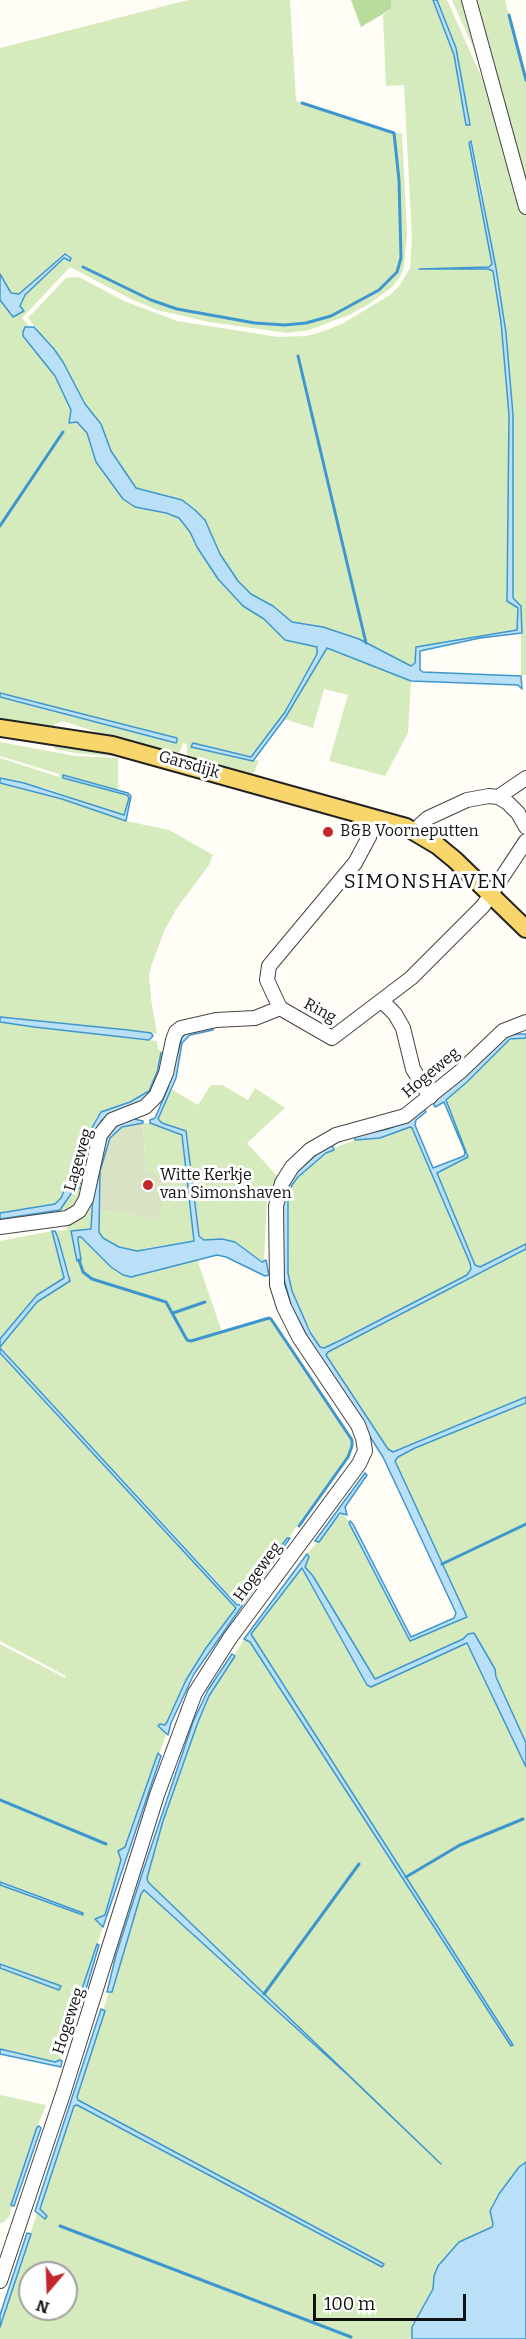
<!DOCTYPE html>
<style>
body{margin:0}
#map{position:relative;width:526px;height:2339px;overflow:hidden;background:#fffdf5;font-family:Bitter,serif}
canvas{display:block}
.north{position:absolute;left:18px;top:2261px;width:60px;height:60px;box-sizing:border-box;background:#fff;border:2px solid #a0a0a0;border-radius:50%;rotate:199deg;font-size:16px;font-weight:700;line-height:24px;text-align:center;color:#111}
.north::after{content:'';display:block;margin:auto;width:21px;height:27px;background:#c4262e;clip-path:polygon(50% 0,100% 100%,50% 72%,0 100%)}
.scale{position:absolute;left:313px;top:2294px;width:153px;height:27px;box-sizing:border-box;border:3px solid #111;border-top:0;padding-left:8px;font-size:18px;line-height:21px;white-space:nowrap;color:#111;-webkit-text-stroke:4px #fff;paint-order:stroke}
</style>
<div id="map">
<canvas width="526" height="2339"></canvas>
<div class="north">N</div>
<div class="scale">100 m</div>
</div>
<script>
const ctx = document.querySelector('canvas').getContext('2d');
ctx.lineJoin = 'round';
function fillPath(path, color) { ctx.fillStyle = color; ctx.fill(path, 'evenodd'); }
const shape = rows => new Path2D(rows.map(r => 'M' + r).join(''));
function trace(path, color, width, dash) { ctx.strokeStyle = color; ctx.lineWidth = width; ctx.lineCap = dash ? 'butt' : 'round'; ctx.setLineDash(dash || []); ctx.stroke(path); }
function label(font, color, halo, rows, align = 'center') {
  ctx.font = font + ' Bitter,serif'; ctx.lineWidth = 6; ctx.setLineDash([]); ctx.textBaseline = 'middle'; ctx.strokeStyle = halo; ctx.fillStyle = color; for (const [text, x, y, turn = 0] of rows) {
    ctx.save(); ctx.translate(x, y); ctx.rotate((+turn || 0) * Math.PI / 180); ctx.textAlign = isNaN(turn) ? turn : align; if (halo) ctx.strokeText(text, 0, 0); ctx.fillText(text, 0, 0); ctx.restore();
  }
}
const green = shape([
 [188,0,290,0,296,101,394,133,402,133,407,234,404,267,400,277,392,287,369,304,349,315,309,330,287,333,209,322,157,310,131,299,70,267,22,318,29,326,25,327,23,336,55,376,71,410,69,421,71,424,77,422,87,433,96,462,117,492,158,512,179,518,190,532,197,547,218,579,243,606,264,619,285,640,317,647,317,654,285,712,251,758,192,745,191,747,253,761,254,759,259,761,252,776,187,758,187,744,183,743,180,751,175,755,136,745,63,721,55,724,52,730,0,722,0,697,175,743,177,741,176,738,0,693,0,300,12,317,25,295,65,258,65,255,19,294,11,293,0,274,0,48],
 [391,0,433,0,454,55,466,125,469,125,456,48,437,0,447,0,501,121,526,215,526,674,521,676,521,606,513,598,513,415,506,333,481,184,472,141,470,143,492,264,489,267,419,269,488,269,493,271,501,322,509,415,507,601,518,608,517,630,416,647,415,663,411,666,359,639,323,627,292,622,251,594,238,581,220,554,205,520,195,510,182,500,136,488,111,451,101,424,85,404,63,361,28,318,66,278,79,277,124,301,177,321,278,337,306,336,321,332,342,324,390,295,400,285,410,268,412,238,404,85,386,86,383,15,391,9],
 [452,0,467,0,495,95,460,18],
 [471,0,505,0,526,80,526,197],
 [327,648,411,681,408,733,385,776,329,761,348,695,324,689,313,728,284,719],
 [0,742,75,756,118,758,118,790,64,775,63,778,127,795,129,797,123,815,47,789,0,778,0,758,59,777,59,774,0,756],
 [55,743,119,752,118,755,108,756,76,753,54,749],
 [0,783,62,799,126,821,169,830,213,855,209,865,177,908,164,931,152,964,149,974,151,999,157,1034,0,1017],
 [0,1022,157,1041,158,1050,168,1052,160,1083,152,1097,139,1106,114,1116,102,1128,96,1142,87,1186,75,1182,88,1162,101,1121,109,1114,148,1098,157,1084,164,1053,161,1053,152,1084,144,1096,101,1112,93,1126,84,1155,69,1179,61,1198,55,1204,0,1213],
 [517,1037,526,1038,526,1244,480,1268,475,1265,437,1175,437,1171,468,1156,446,1100,467,1082,504,1044],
 [211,1085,222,1085,248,1100,255,1088,285,1108,247,1143,280,1179,275,1201,267,1200,264,1262,235,1242,204,1240,199,1236,186,1131,162,1123,158,1119,171,1089,198,1105],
 [143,1123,150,1123,182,1135,194,1241,146,1248,138,1251,119,1247,103,1238,98,1232,100,1211,128,1213,158,1220,146,1172],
 [410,1127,414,1130,470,1263,470,1271,467,1275,341,1340,324,1348,320,1347,299,1309,292,1291,288,1273,289,1190,303,1172,334,1148,355,1140,380,1138],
 [76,1187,86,1189,74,1212,0,1224,0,1219,60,1210],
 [93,1195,91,1229,71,1231,77,1261,81,1260,78,1240,78,1237,81,1237,111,1267,139,1275,197,1259,222,1332,269,1318,271,1319,352,1440,352,1446,348,1457,239,1605,0,1348,0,1345,37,1302,70,1275,55,1231,66,1230,68,1221],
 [52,1231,64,1278,45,1289,0,1339,0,1241],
 [526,1249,526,1397,396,1452,388,1450,326,1355,327,1352],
 [0,1353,236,1608,206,1648,186,1680,167,1722,165,1725,160,1724,166,1735,124,1849,105,1915,95,1919,103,1927,81,1992,74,1994,79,1998,78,2002,61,2060,55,2062,0,2049,0,1968,59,1989,60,1986,0,1963,0,1885,83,1915,0,1881,0,1644,65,1678,66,1676,0,1641],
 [526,1403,526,1743,496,1677,495,1669,468,1634,463,1639,375,1679,313,1576,305,1567,309,1555,307,1554,342,1513,349,1522,410,1641,467,1617,395,1462,398,1457,415,1448],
 [302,1568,367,1685,464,1643,470,1644,526,1767,526,2162,519,2167,499,2194,490,2211,493,2224,492,2227,459,2242,438,2266,434,2276,433,2289,412,2327,412,2339,0,2339,0,2327,37,2213,45,2219,47,2216,40,2209,74,2105,82,2107,383,2266,78,2100,77,2097,105,2011,103,2010,109,1992,112,1992,141,1894,144,1890,349,2076,441,2164,148,1882,147,1878,163,1821,198,1722,209,1696,244,1639,250,1642,513,2046,251,1635],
 [30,2273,66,2273,66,2309,30,2309],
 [0,2095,46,2105,29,2148,9,2217,2,2223,0,2223]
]);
const forest = shape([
 [351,0,391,0,391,9,361,27]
]);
const cemetery = shape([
 [143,1123,146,1172,168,1177,158,1220,128,1213,100,1211,99,1207,100,1171,110,1138,121,1127]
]);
const water = shape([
 [433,0,437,0,456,48,470,125,466,125,454,55,433,0],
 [471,141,496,268,506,333,513,415,513,598,521,606,522,633,480,638,420,651,420,670,423,672,521,676,522,689,518,685,411,681,327,648,285,718,253,761,191,747,193,743,251,757,285,712,317,654,317,647,285,640,264,619,243,606,218,579,197,547,190,532,179,518,166,513,135,507,123,499,96,462,87,433,77,422,69,423,71,410,55,376,23,336,23,332,25,327,34,327,54,349,63,362,85,404,101,424,111,451,136,488,182,500,195,510,205,520,220,554,238,581,251,594,273,606,292,622,323,627,359,639,411,666,415,663,416,647,517,630,518,608,507,601,509,415,501,322,493,271,488,269,419,269,489,267,492,264,469,143,471,141],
 [65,254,71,258,70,261,64,258,25,295,20,306,24,311,13,317,0,300,0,274,11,293,19,294,65,254],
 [0,693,177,738,177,741,176,743,0,697,0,693],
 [63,775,128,793,131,796,126,821,62,799,0,783,0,778,24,783,124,815,129,798,127,795,63,778,63,775],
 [0,1017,128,1030,151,1033,153,1036,149,1040,34,1027,0,1022,0,1017],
 [213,1027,213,1030,190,1035,182,1043,176,1078,158,1119,162,1123,186,1131,199,1236,204,1240,222,1239,235,1242,262,1262,266,1260,269,1275,265,1276,226,1257,217,1255,131,1277,123,1275,111,1267,81,1237,78,1237,78,1240,81,1260,77,1261,71,1231,91,1229,93,1195,104,1136,121,1120,134,1119,143,1121,143,1123,122,1127,110,1138,100,1171,99,1232,103,1238,119,1247,137,1251,194,1241,182,1135,150,1123,150,1120,155,1118,168,1088,182,1037,187,1033,213,1027],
 [519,1034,526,1034,526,1038,510,1039,467,1082,446,1100,468,1157,437,1173,475,1265,480,1267,526,1244,526,1249,328,1352,326,1355,388,1449,393,1452,526,1397,526,1403,415,1448,398,1457,395,1461,467,1617,410,1641,349,1523,350,1521,353,1524,411,1637,454,1618,456,1613,383,1457,315,1351,291,1305,283,1275,283,1198,294,1175,318,1153,332,1145,334,1150,326,1153,298,1177,292,1185,288,1197,288,1273,292,1291,310,1332,320,1347,324,1348,341,1340,467,1275,471,1269,470,1263,412,1128,410,1127,380,1138,355,1140,355,1136,388,1129,410,1120,424,1109,426,1112,416,1120,415,1125,433,1168,464,1156,465,1152,444,1102,435,1107,433,1102,504,1038,509,1035,519,1034],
 [161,1053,164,1053,161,1071,153,1092,141,1102,109,1114,101,1121,88,1162,75,1181,87,1186,86,1189,75,1188,60,1210,0,1219,0,1213,55,1204,61,1198,69,1179,84,1155,93,1126,101,1112,130,1102,149,1091,157,1072,161,1053],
 [52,1231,55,1231,58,1238,70,1281,37,1302,0,1347,0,1339,37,1295,64,1278,52,1231],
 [0,1348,237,1605,239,1605,287,1538,290,1538,194,1674,171,1723,168,1735,158,1726,160,1724,165,1725,167,1722,186,1680,206,1648,236,1608,0,1353,0,1348],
 [365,1473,367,1475,345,1507,347,1515,340,1513,319,1542,315,1541,365,1473],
 [307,1554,309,1557,305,1567,313,1576,375,1679,463,1639,468,1634,474,1633,495,1669,496,1677,526,1743,526,1767,467,1643,371,1687,367,1685,302,1568,251,1634,406,1877,513,2045,511,2046,250,1642,244,1639,307,1554],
 [232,1654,235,1656,209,1696,198,1722,163,1821,147,1878,148,1882,441,2164,349,2076,144,1890,141,1894,112,1992,107,1992,116,1955,141,1877,193,1722,208,1690,232,1654],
 [158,1753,161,1756,103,1927,95,1919,105,1915,121,1860,118,1851,125,1847,158,1753],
 [0,1882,83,1913,83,1915,0,1885,0,1882],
 [97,1944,99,1945,84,1996,67,2043,79,1999,74,1993,81,1992,97,1944],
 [0,1964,61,1986,59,1990,0,1968,0,1964],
 [101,2009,105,2011,77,2097,78,2100,384,2264,382,2267,77,2105,74,2106,40,2209,47,2216,45,2219,35,2211,101,2009],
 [0,2049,55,2062,60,2060,62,2061,61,2067,0,2054,0,2049],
 [39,2126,41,2128,14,2206,11,2205,37,2127,39,2126],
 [526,2162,526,2339,412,2339,412,2327,433,2289,434,2276,438,2266,459,2242,492,2227,493,2224,490,2211,499,2194,519,2167,526,2162],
 [27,2233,31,2234,0,2327,0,2315,27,2233]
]);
const stream = shape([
 [509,15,526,80],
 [83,267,151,300,177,309,255,323,285,325,306,323,331,316,379,290,397,272,401,258,399,180,394,133,302,103],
 [298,356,366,643],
 [0,526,63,432],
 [79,1260,83,1272,92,1279,166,1302,187,1340,191,1341,269,1318,271,1319,352,1440,352,1446,348,1457,299,1526],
 [173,1313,205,1302],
 [442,1564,526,1524],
 [0,1800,106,1844],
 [406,1877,460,1845,523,1819],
 [264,1994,359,1864],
 [60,2226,351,2337]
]);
const minor = shape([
 [469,0,526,207],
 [498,797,526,778],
 [375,818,369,837,355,863,269,966,267,980,280,1008,332,1038,411,978,483,906,526,841],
 [415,833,420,825,428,818,467,800,489,796,498,797,508,803,518,813,526,827],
 [382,1001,395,1014,403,1028,413,1069,430,1097],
 [0,1227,67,1218,79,1211,86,1199,100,1135,112,1120,145,1107,156,1096,166,1073,173,1040,176,1032,181,1028,216,1020,255,1018,280,1008],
 [0,2281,63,2094,157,1795,195,1693,230,1638,359,1464,365,1451,363,1438,358,1425,299,1337,284,1307,277,1285,276,1206,282,1183,292,1167,310,1150,336,1135,405,1116,461,1071,503,1031,526,1022]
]);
const major = shape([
 [0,728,112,745,406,827,438,846,455,860,526,929]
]);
const markers = [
 [328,832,6,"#c4262e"],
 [148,1185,6,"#c4262e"]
];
const streetNames = [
 ["Garsdijk",189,765,16],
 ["Ring",320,1011,28],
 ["Hogeweg",431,1073,-40],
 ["Lageweg",79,1160,-74],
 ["Hogeweg",258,1572,-54],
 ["Hogeweg",69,2021,-72]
];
const poiNames = [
 ["B&B Voorneputten",340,832],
 ["Witte Kerkje",160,1176],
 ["van Simonshaven",160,1194]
];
const quarterNames = [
 ["SIMONSHAVEN",426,882]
];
fillPath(green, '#d5ebbd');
fillPath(forest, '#b9dc9c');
fillPath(cemetery, '#d9e3c4');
fillPath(water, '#b9e0f7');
trace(water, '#3f96cf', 1.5);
trace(stream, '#3f96cf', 3);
trace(minor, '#444', 16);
trace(major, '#222', 20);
trace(minor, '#fff', 14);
trace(major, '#f9d66b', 16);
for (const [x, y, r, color] of markers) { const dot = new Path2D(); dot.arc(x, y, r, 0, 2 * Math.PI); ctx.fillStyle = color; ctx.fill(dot); trace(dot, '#fff', 2); }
label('16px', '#111', '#fff', streetNames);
label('16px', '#111', '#fff', poiNames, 'left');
ctx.letterSpacing = '1.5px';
label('20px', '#111', '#fff', quarterNames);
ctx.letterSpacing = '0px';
</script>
